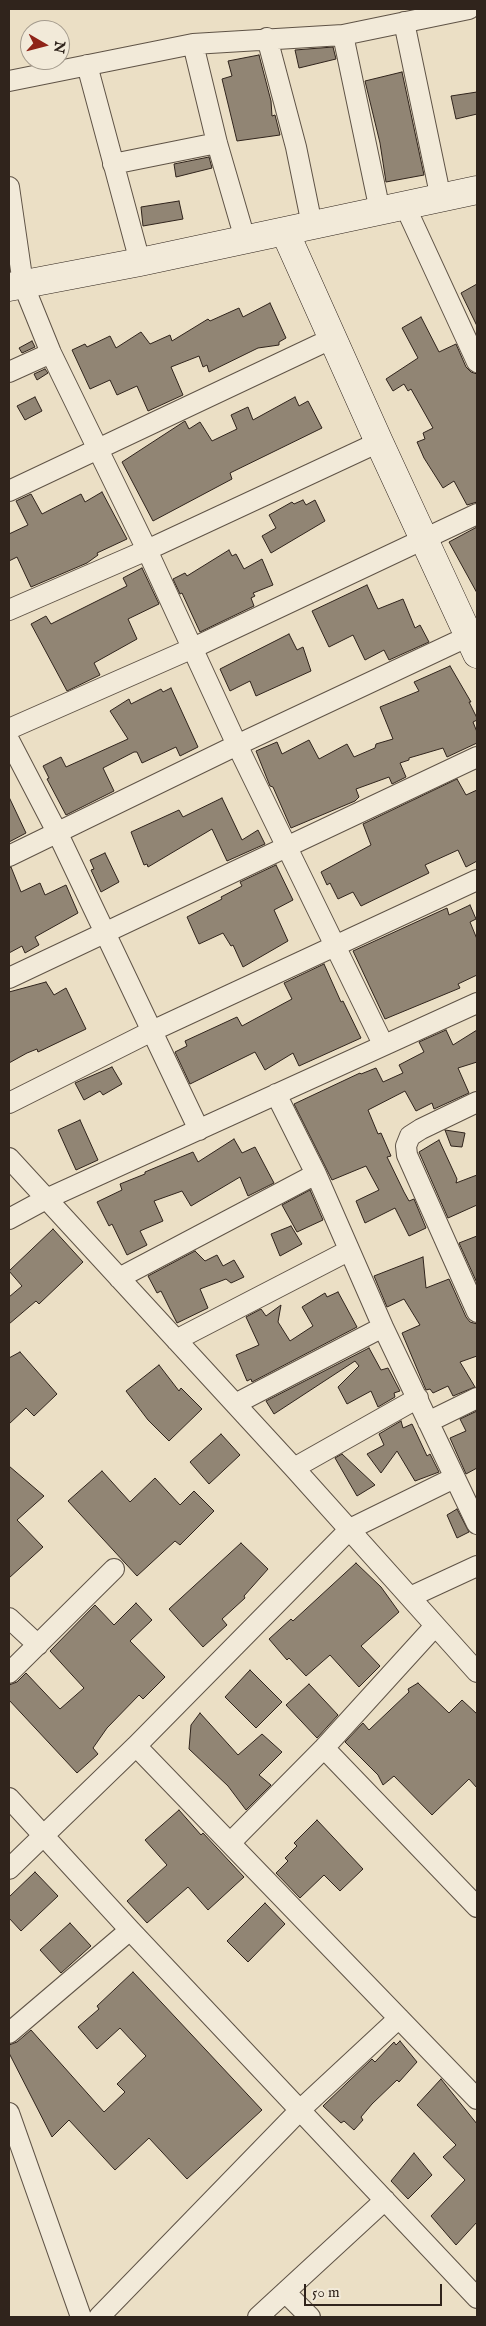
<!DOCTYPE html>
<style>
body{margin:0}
#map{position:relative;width:486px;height:2326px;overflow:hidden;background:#ebdfc5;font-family:"IM FELL English",serif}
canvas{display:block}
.frame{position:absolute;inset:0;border:10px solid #30241c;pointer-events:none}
.north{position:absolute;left:20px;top:20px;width:50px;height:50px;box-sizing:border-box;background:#f2ead9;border:1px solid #a49b8d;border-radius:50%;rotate:98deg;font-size:14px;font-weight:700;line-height:20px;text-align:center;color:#30241c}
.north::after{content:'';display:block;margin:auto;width:18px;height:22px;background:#8f2418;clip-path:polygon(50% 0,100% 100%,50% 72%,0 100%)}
.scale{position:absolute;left:304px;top:2284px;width:138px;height:22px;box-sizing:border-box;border:2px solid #30241c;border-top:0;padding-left:6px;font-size:15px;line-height:18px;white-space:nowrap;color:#30241c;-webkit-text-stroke:4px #f2ead9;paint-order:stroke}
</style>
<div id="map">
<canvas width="486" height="2326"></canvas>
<div class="frame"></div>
<div class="north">N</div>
<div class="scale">50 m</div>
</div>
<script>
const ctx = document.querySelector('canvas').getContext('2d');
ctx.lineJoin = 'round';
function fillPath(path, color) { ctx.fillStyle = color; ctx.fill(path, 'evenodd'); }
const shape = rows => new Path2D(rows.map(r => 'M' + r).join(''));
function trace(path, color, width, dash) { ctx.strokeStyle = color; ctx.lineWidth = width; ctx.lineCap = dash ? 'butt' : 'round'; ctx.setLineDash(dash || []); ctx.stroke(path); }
const building = shape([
 [333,47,336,59,299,68,295,50,333,47],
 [259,55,271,101,272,116,275,115,280,135,237,141,222,79,232,76,228,61,259,55],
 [402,72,424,175,386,182,380,143,365,81,402,72],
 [477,92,477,114,456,119,451,96,477,92],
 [209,157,212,168,176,177,174,164,209,157],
 [179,201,183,219,143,226,141,207,179,201],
 [477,284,477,326,461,293,477,284],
 [270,303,286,338,279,342,279,345,258,348,209,372,207,365,203,367,199,356,171,367,183,395,148,411,137,386,117,395,110,380,90,389,72,350,85,344,87,347,110,336,116,348,141,332,150,344,170,335,172,341,208,319,210,321,239,308,243,317,270,303],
 [421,317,439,352,456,344,466,367,471,372,477,374,477,502,467,505,454,481,443,488,424,458,417,442,425,439,423,433,433,428,411,389,408,391,404,384,393,391,386,379,418,358,402,328,421,317],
 [32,341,35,347,22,353,19,348,32,341],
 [45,369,48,373,37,380,34,374,45,369],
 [35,397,42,411,25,420,17,406,35,397],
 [295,397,299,406,308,401,322,428,230,473,232,479,153,521,122,462,185,421,189,429,200,422,212,441,237,429,231,415,248,407,253,420,295,397],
 [102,492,127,539,97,553,98,555,87,563,31,587,17,557,9,561,9,534,28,525,16,501,31,494,42,514,81,494,85,502,102,492],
 [303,500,306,505,315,500,325,521,271,553,262,536,276,528,269,515,292,502,294,504,303,500],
 [477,527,477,593,449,542,477,527],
 [229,550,232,556,236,554,244,569,262,559,273,585,253,593,255,596,251,598,254,606,200,632,182,593,180,594,173,579,185,573,187,576,229,550],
 [142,568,159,604,128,619,137,639,94,663,100,675,67,691,31,624,46,616,51,624,127,586,123,578,142,568],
 [367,585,378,609,403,599,415,628,420,625,429,642,389,660,384,650,365,660,353,635,329,647,312,611,367,585],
 [289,634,297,650,303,647,311,671,256,696,250,681,230,691,220,669,289,634],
 [450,666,471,702,469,702,477,718,477,720,473,722,477,732,477,743,447,757,443,748,409,758,409,760,400,763,406,777,392,784,389,777,356,789,359,797,355,801,291,828,273,787,270,786,256,751,277,742,282,754,309,740,319,759,347,744,354,757,375,748,376,744,393,739,380,707,419,691,414,682,450,666],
 [171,688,198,747,180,756,176,747,142,763,137,752,134,752,103,768,114,791,66,815,47,779,49,778,43,766,61,757,66,767,128,739,110,711,129,699,131,704,161,689,163,692,171,688],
 [457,779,466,795,477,790,477,861,466,867,458,850,425,865,429,873,361,906,353,892,338,899,330,883,327,885,321,872,371,845,363,824,457,779],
 [9,797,26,833,9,842,9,797],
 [222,798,242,840,258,830,265,844,227,861,212,829,148,867,147,864,144,865,131,832,179,810,183,817,222,798],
 [105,853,119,882,101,892,91,870,94,869,90,860,105,853],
 [276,865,293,900,274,910,288,941,243,967,233,945,231,946,223,933,199,944,187,917,222,899,221,897,242,886,240,882,276,865],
 [11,867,21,892,40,883,45,895,66,885,78,913,35,937,39,945,25,953,22,946,9,953,9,868,11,867],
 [470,905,476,919,470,922,477,939,477,975,458,984,460,988,385,1019,353,951,447,908,449,915,470,905],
 [324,964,341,1002,343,1001,361,1038,299,1066,293,1053,265,1070,255,1052,190,1084,175,1052,187,1046,185,1041,237,1017,242,1026,292,999,284,983,324,964],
 [46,982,54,995,66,988,86,1029,38,1052,37,1049,27,1053,9,1063,9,992,46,982],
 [446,1030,453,1045,477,1030,477,1062,458,1068,469,1093,434,1109,432,1103,416,1111,405,1091,368,1110,378,1134,381,1133,391,1156,387,1157,404,1192,409,1201,414,1199,426,1228,409,1236,395,1208,365,1223,356,1201,379,1190,366,1166,332,1180,294,1104,360,1073,361,1074,376,1068,383,1082,403,1073,399,1065,424,1052,419,1042,446,1030],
 [112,1067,122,1084,103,1095,100,1091,84,1100,75,1083,112,1067],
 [80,1120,98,1160,76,1170,58,1130,80,1120],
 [445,1130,465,1133,462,1147,451,1146,445,1130],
 [234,1139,242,1153,255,1147,274,1183,248,1196,240,1177,191,1206,182,1191,154,1201,163,1221,140,1231,147,1245,127,1255,112,1224,109,1226,97,1202,122,1190,120,1184,145,1174,145,1172,193,1152,198,1162,234,1139],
 [439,1140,457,1179,456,1183,477,1175,477,1205,448,1218,419,1152,439,1140],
 [310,1190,323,1220,297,1232,282,1205,310,1190],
 [291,1226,302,1244,280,1256,271,1234,291,1226],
 [53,1229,83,1262,39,1304,36,1301,9,1324,9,1297,22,1286,9,1271,53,1229],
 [477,1236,477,1283,459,1243,477,1236],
 [195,1251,205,1261,217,1255,223,1266,234,1260,244,1277,231,1283,226,1279,200,1289,208,1308,177,1323,161,1291,157,1293,148,1276,195,1251],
 [423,1257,426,1288,449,1279,466,1317,470,1322,477,1324,477,1356,460,1362,475,1387,453,1396,448,1386,433,1393,430,1389,426,1390,402,1333,420,1325,404,1299,387,1307,374,1276,423,1257],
 [338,1292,357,1327,252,1382,251,1379,247,1381,236,1355,259,1345,246,1317,261,1309,266,1316,281,1305,278,1322,290,1341,313,1326,302,1307,325,1293,327,1297,338,1292],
 [369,1348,381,1370,388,1368,400,1391,394,1393,395,1397,378,1407,371,1391,347,1404,338,1387,359,1366,355,1361,274,1414,266,1401,369,1348],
 [20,1352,57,1394,34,1416,26,1408,9,1424,9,1358,20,1352],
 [159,1365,179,1391,181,1388,202,1409,169,1441,148,1420,126,1391,159,1365],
 [477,1411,477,1468,466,1474,450,1438,466,1431,460,1419,477,1411],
 [401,1421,403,1428,412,1424,427,1456,430,1454,439,1472,415,1481,397,1451,381,1473,367,1454,384,1445,379,1434,401,1421],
 [221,1434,240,1455,209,1484,190,1462,221,1434],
 [342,1454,375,1485,357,1496,335,1458,342,1454],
 [9,1466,44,1496,17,1520,43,1547,9,1578,9,1466],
 [102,1471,130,1502,155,1478,180,1505,194,1491,214,1511,180,1545,175,1541,137,1576,68,1501,102,1471],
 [457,1509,469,1532,457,1538,447,1515,457,1509],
 [241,1543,268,1569,244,1596,245,1598,222,1619,227,1625,203,1647,169,1609,241,1543],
 [356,1563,381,1587,399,1612,361,1646,380,1666,359,1687,330,1655,306,1676,289,1658,287,1660,269,1639,291,1619,293,1621,356,1563],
 [136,1603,152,1620,130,1641,165,1677,143,1699,139,1695,107,1728,93,1748,98,1754,77,1773,9,1700,9,1685,17,1682,26,1673,60,1709,84,1688,50,1651,95,1605,114,1625,136,1603],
 [250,1670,282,1702,256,1728,225,1697,250,1670],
 [418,1683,449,1713,462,1700,477,1714,477,1788,469,1779,432,1815,394,1776,383,1785,378,1775,345,1742,363,1723,369,1730,409,1692,408,1689,418,1683],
 [309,1684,338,1715,317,1738,286,1705,309,1684],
 [200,1713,238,1755,262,1734,282,1752,259,1775,271,1785,246,1810,228,1786,189,1749,191,1725,200,1713],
 [179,1810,201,1835,203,1833,244,1877,208,1910,188,1887,147,1923,127,1901,167,1865,145,1840,179,1810],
 [317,1820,363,1869,340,1891,324,1875,300,1898,276,1873,288,1861,285,1858,297,1846,294,1843,317,1820],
 [35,1872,58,1896,21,1931,9,1918,9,1897,35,1872],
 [265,1903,285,1924,248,1962,227,1941,265,1903],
 [70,1923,91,1946,61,1973,40,1950,70,1923],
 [133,1972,262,2110,187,2179,149,2138,115,2170,69,2120,52,2137,9,2053,9,2045,17,2042,31,2030,104,2112,125,2092,117,2084,146,2056,120,2028,97,2049,78,2027,99,2009,97,2006,133,1972],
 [400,2041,417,2062,399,2082,397,2080,372,2104,361,2117,363,2120,354,2130,344,2121,341,2123,323,2106,372,2059,375,2062,394,2042,396,2045,400,2041],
 [441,2079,477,2124,477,2222,456,2245,431,2216,465,2180,443,2157,456,2145,417,2105,441,2079],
 [414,2153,432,2175,408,2199,391,2181,414,2153]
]);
const street = shape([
 [404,22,441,199],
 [343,35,380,211],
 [267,38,296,147,312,225],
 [193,44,217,143,245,239],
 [87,65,140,262],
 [9,81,193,44,343,35,469,9],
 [113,164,217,143],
 [9,187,23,284,51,353,147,550,237,745,383,1044],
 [405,206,477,362],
 [9,372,51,353],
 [9,491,333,338],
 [9,610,147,550,379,442],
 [9,729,193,648,477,514],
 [9,740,58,834,199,1130],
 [9,856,237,745,469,636],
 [9,978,477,757],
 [477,1102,421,1129,410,1136,406,1146,407,1155,477,1312],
 [9,1103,152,1031,477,880],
 [9,1158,294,1468,477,1672],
 [316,1174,383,1327,477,1524],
 [9,1219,46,1199,477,1003],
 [119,1278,316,1174,276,1094],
 [176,1340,348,1251],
 [235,1404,383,1327],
 [428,1422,477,1398],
 [294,1468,418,1398],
 [410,1597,477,1566],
 [9,1618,38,1645],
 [9,1673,114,1569],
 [136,1746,477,2099],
 [324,1748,477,1907],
 [9,1798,130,1930,477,2298],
 [230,1843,324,1748,435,1626],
 [9,1869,136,1746,350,1529,454,1478],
 [9,2033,130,1930],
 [9,2113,81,2317],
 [286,2293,310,2317],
 [99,2317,301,2109,399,2018],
 [258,2317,385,2200]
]);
const secondary = shape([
 [285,232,379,442,477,654],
 [9,287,140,262,477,190]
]);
fillPath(building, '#918574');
trace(building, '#30241c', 1);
trace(street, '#5f5346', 22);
trace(secondary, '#30241c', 29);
trace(street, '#f2ead9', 20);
trace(secondary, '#f2ead9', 28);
</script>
